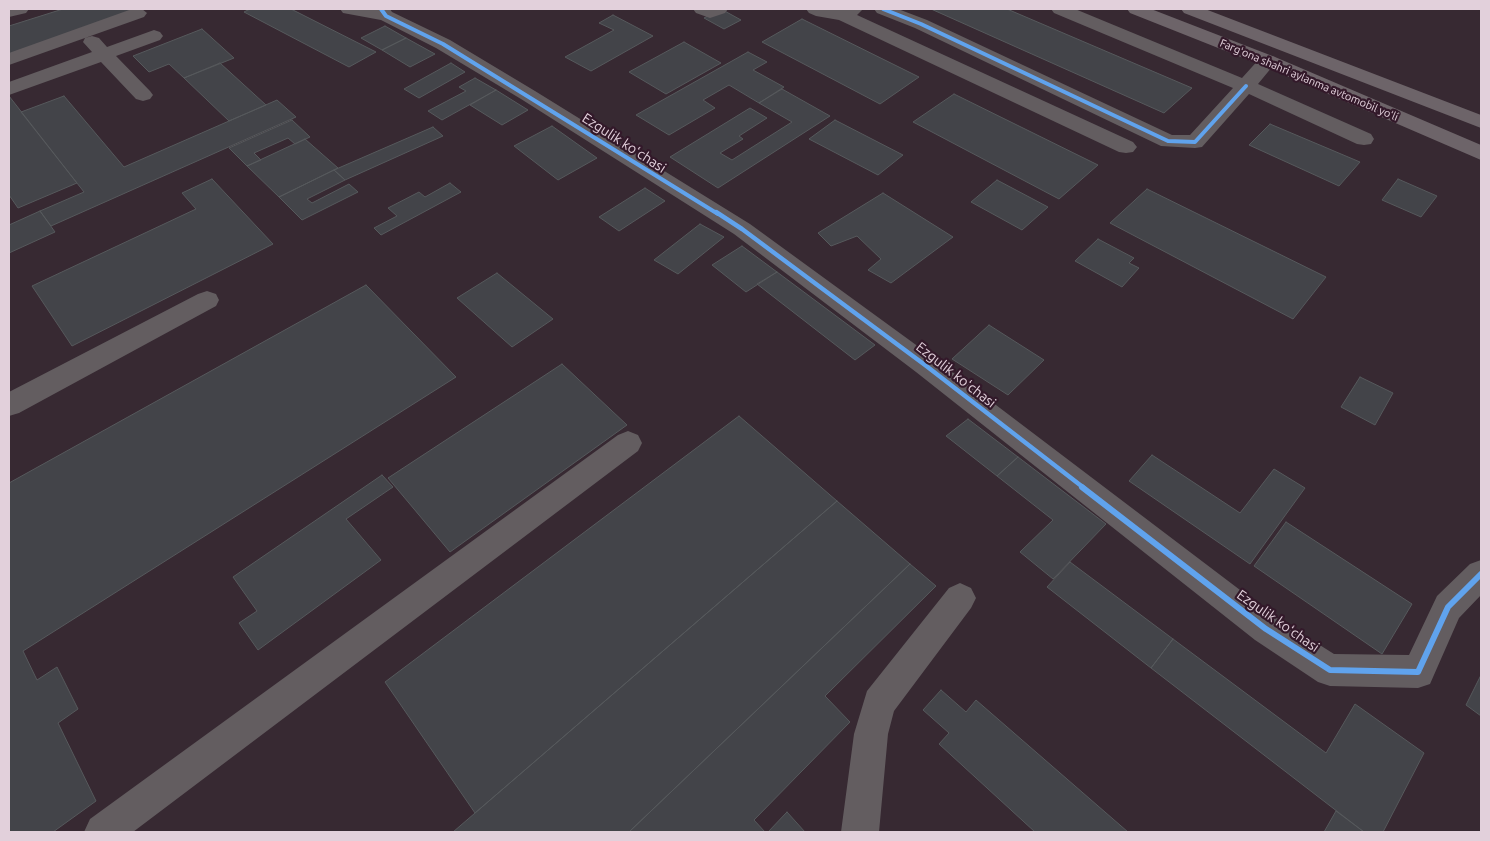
<!DOCTYPE html>
<meta charset="utf-8">
<style>
body{margin:0}
#map{position:relative;width:1490px;height:841px;overflow:hidden;background:#372932;font-family:Ubuntu,sans-serif}
canvas{display:block}
.frame{position:absolute;inset:0;border:10px solid #e2d0db;pointer-events:none}
</style>
<div id="map">
<canvas width="1490" height="841"></canvas>
<div class="frame"></div>
</div>
<script>
const ctx = document.querySelector('canvas').getContext('2d');
ctx.lineJoin = 'round';
function fillPath(path, color) { ctx.fillStyle = color; ctx.fill(path, 'evenodd'); }
const shape = rows => new Path2D(rows.map(r => 'M' + r).join(''));
function trace(path, color, width, dash) { ctx.strokeStyle = color; ctx.lineWidth = width; ctx.lineCap = dash ? 'butt' : 'round'; ctx.setLineDash(dash || []); ctx.stroke(path); }
function label(font, color, halo, rows, align = 'center') {
  ctx.font = font + ' Ubuntu,sans-serif'; ctx.lineWidth = 4.5; ctx.setLineDash([]); ctx.textBaseline = 'middle'; ctx.strokeStyle = halo; ctx.fillStyle = color; for (const [text, x, y, turn = 0] of rows) {
    ctx.save(); ctx.translate(x, y); ctx.rotate((+turn || 0) * Math.PI / 180); ctx.textAlign = isNaN(turn) ? turn : align; if (halo) ctx.strokeText(text, 0, 0); ctx.fillText(text, 0, 0); ctx.restore();
  }
}
const building = shape([
 [63,9,138,9,9,54,9,26,63,9],
 [250,9,291,9,376,52,349,67,244,12,250,9],
 [721,9,741,20,724,29,704,18,721,9],
 [931,9,1007,9,1192,88,1164,113,931,9],
 [613,15,653,36,591,71,565,57,614,30,599,23,613,15],
 [802,19,919,77,880,104,762,42,802,19],
 [385,26,406,38,382,50,361,38,385,26],
 [202,29,234,58,184,78,169,64,149,72,133,56,202,29],
 [406,38,435,54,410,67,382,50,406,38],
 [684,42,721,63,666,94,629,72,684,42],
 [748,52,767,62,753,70,784,87,759,103,729,85,703,100,715,108,669,135,636,115,748,52],
 [220,63,266,105,229,121,184,78,220,63],
 [451,63,465,72,419,98,404,89,451,63],
 [475,78,496,90,442,120,428,111,466,91,459,87,475,78],
 [782,89,830,116,718,188,670,157,750,108,767,118,739,136,743,139,720,153,732,160,792,122,759,103,782,89],
 [496,90,528,110,502,125,470,105,496,90],
 [954,94,1098,165,1059,199,913,122,954,94],
 [9,96,77,183,18,208,9,195,9,96],
 [64,96,124,167,277,100,296,117,51,226,40,211,84,192,21,112,64,96],
 [292,120,310,137,295,144,288,138,254,153,261,160,247,166,229,148,292,120],
 [835,120,903,155,878,175,809,139,835,120],
 [1270,124,1360,162,1339,186,1249,145,1270,124],
 [552,126,597,158,558,180,514,146,552,126],
 [433,127,443,136,345,180,334,170,433,127],
 [305,139,338,168,279,197,247,166,305,139],
 [334,170,345,180,307,199,312,203,349,184,358,192,302,220,279,197,334,170],
 [212,179,273,244,72,346,32,286,196,209,182,193,212,179],
 [1398,179,1437,196,1421,217,1382,200,1398,179],
 [997,180,1048,207,1022,230,971,202,997,180],
 [450,183,461,192,381,235,374,228,397,216,388,208,419,192,425,197,450,183],
 [645,188,665,201,619,231,599,217,645,188],
 [1147,189,1326,277,1293,319,1110,223,1147,189],
 [883,193,953,237,891,283,868,270,881,259,857,236,831,246,818,233,883,193],
 [40,211,55,232,9,253,9,225,40,211],
 [700,224,724,237,678,274,654,260,700,224],
 [1098,239,1134,258,1129,263,1139,268,1122,287,1075,261,1098,239],
 [742,246,777,272,746,292,712,265,742,246],
 [777,272,875,345,855,360,757,284,777,272],
 [497,273,553,319,512,347,457,298,497,273],
 [366,285,456,377,23,651,37,680,57,667,78,709,58,723,96,801,53,832,9,832,9,483,366,285],
 [989,325,1044,360,1008,395,952,359,989,325],
 [562,364,627,425,450,552,388,478,562,364],
 [1360,377,1393,393,1375,425,1341,407,1360,377],
 [739,416,837,501,475,813,385,682,739,416],
 [968,419,1018,457,997,476,946,436,968,419],
 [1152,455,1240,513,1274,469,1305,488,1250,564,1129,481,1152,455],
 [1018,457,1106,524,1053,579,1020,552,1053,520,997,476,1018,457],
 [382,475,393,487,346,519,381,560,258,650,239,623,257,611,233,577,382,475],
 [837,501,910,564,629,832,453,832,837,501],
 [1286,522,1412,604,1382,654,1254,566,1286,522],
 [1070,562,1173,639,1151,668,1047,587,1070,562],
 [910,564,936,586,825,696,850,722,754,820,765,832,629,832,910,564],
 [1173,639,1326,753,1355,704,1424,753,1383,832,1364,832,1151,668,1173,639],
 [1481,675,1481,716,1466,705,1481,675],
 [941,690,966,712,976,700,1128,832,1035,832,939,744,949,733,923,710,941,690],
 [1336,811,1364,832,1324,832,1336,811],
 [787,812,805,832,768,832,787,812]
]);
const minor = shape([
 [9,9,29,9,26,13,9,17,9,9],
 [132,9,142,9,147,13,144,17,9,65,9,53,132,9],
 [340,9,390,9,392,12,450,40,535,91,750,224,934,358,1277,618,1334,654,1409,655,1437,596,1470,564,1481,560,1481,595,1459,618,1430,684,1418,688,1330,686,1318,682,1255,640,916,372,734,234,521,99,436,48,381,20,343,13,340,9],
 [693,9,728,9,725,13,710,18,696,13,693,9],
 [806,9,863,9,857,15,1133,142,1137,147,1133,152,1126,153,1119,152,839,20,816,16,809,13,806,9],
 [874,9,898,9,927,20,1172,135,1190,135,1233,88,1054,13,1051,9,1075,9,1242,78,1261,57,1268,55,1275,57,1277,61,1258,84,1371,134,1374,139,1371,144,1364,145,1357,144,1249,94,1202,147,1195,148,1161,146,915,28,877,13,874,9],
 [154,30,160,32,163,36,160,40,116,56,150,91,153,95,150,99,143,101,136,99,101,62,9,95,9,82,92,52,83,42,85,38,92,36,99,38,107,47,154,30],
 [207,291,216,294,219,300,216,306,19,413,9,416,9,392,198,294,207,291],
 [628,431,638,435,642,443,638,451,133,832,84,832,90,819,618,435,628,431],
 [960,583,971,588,976,598,971,608,894,711,888,734,879,832,841,832,854,734,867,691,949,588,960,583]
]);
const highway = shape([
 [1127,9,1151,9,1275,57,1481,145,1481,160,1261,65,1130,13,1127,9],
 [1181,9,1205,9,1481,115,1481,128,1184,13,1181,9]
]);
const cyclewayFar2 = shape([
 [381,9,386,16,443,44,718,214],
 [883,9,921,24,1168,141,1195,142,1246,86]
]);
const cyclewayFar1 = shape([
 [716,212,742,229,925,365,1084,488]
]);
const cycleway = shape([
 [1082,487,1266,629,1330,670,1418,672,1448,607,1481,574]
]);
const farStreetnames = [
 ["Fargʻona shahri aylanma avtomobil yoʻli",1309,80,23]
];
const streetNames = [
 ["Ezgulik koʻchasi",624,143,33],
 ["Ezgulik koʻchasi",956,375,38],
 ["Ezgulik koʻchasi",1278,621,35]
];
fillPath(building, '#434449');
trace(building, '#56595c', 1);
fillPath(minor, '#635d60');
fillPath(highway, '#6d6469');
trace(cyclewayFar2, '#60a3ed', 4);
trace(cyclewayFar1, '#60a3ed', 4.5);
trace(cycleway, '#60a3ed', 6);
label('11px', '#e2d0db', '#33192a', farStreetnames);
label('14px', '#e2d0db', '#33192a', streetNames);
</script>
